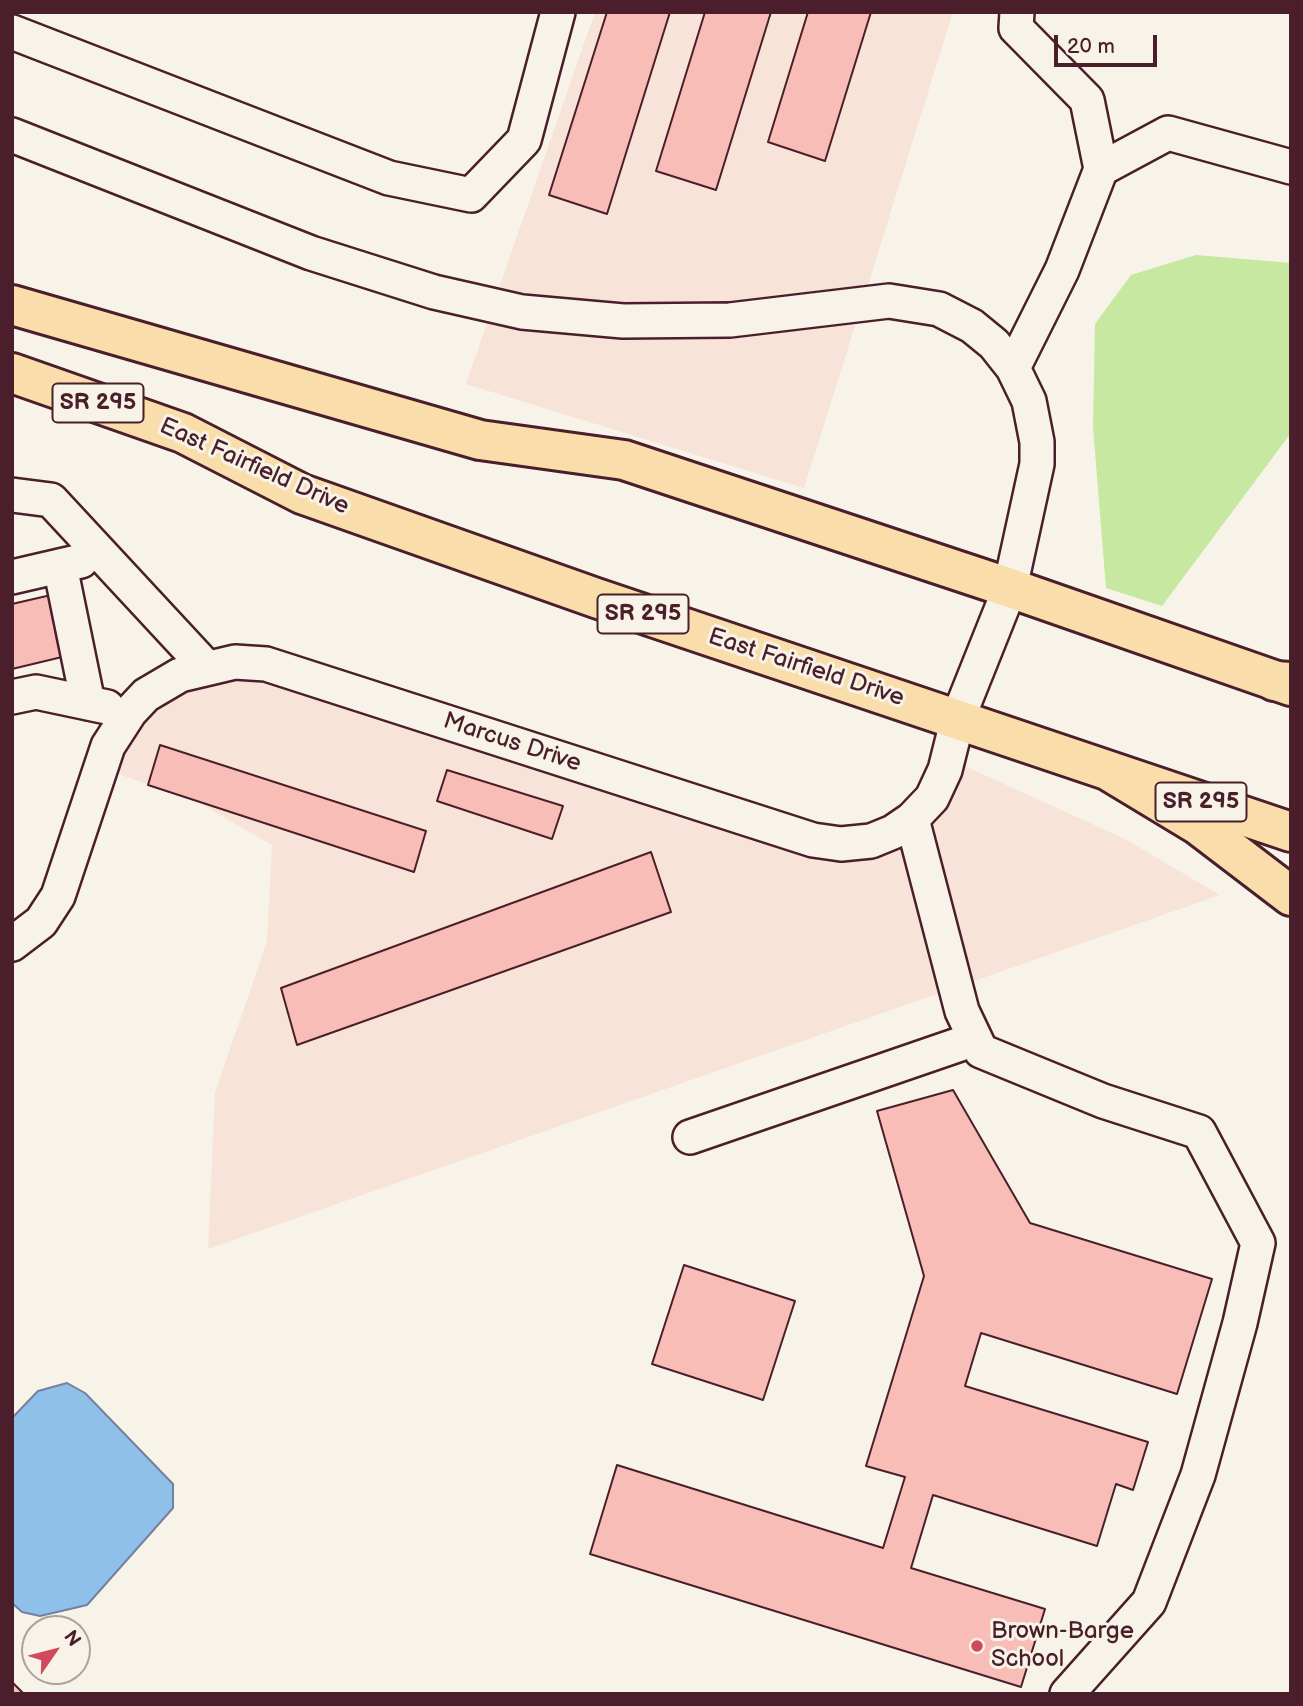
<!DOCTYPE html>
<style>
body{margin:0}
#map{position:relative;width:1303px;height:1706px;overflow:hidden;background:#f7f3e8;font-family:"Balsamiq Sans",sans-serif}
canvas{display:block}
.frame{position:absolute;inset:0;border:14px solid #4a1f2b;pointer-events:none}
.north{position:absolute;left:21px;top:1615px;width:70px;height:70px;box-sizing:border-box;background:#f7f3e8;border:2px solid #b29e9c;border-radius:50%;rotate:55deg;font-size:19px;font-weight:700;line-height:28px;text-align:center;color:#4a1f2b}
.north::after{content:'';display:block;margin:auto;width:24px;height:32px;background:#d1495b;clip-path:polygon(50% 0,100% 100%,50% 72%,0 100%)}
.scale{position:absolute;left:1054px;top:35px;width:103px;height:32px;box-sizing:border-box;border:4px solid #4a1f2b;border-top:0;padding-left:9px;font-size:21px;line-height:24px;white-space:nowrap;color:#4a1f2b;-webkit-text-stroke:5px #f7f3e8;paint-order:stroke}
</style>
<div id="map">
<canvas width="1303" height="1706"></canvas>
<div class="frame"></div>
<div class="north">N</div>
<div class="scale">20 m</div>
</div>
<script>
const ctx = document.querySelector('canvas').getContext('2d');
ctx.lineJoin = 'round';
function fillPath(path, color) { ctx.fillStyle = color; ctx.fill(path, 'evenodd'); }
const shape = rows => new Path2D(rows.map(r => 'M' + r).join(''));
function trace(path, color, width, dash) { ctx.strokeStyle = color; ctx.lineWidth = width; ctx.lineCap = dash ? 'butt' : 'round'; ctx.setLineDash(dash || []); ctx.stroke(path); }
function label(font, color, halo, rows, align = 'center') {
  ctx.font = font + ' "Balsamiq Sans",sans-serif'; ctx.lineWidth = 6; ctx.setLineDash([]); ctx.textBaseline = 'middle'; ctx.strokeStyle = halo; ctx.fillStyle = color; for (const [text, x, y, turn = 0] of rows) {
    ctx.save(); ctx.translate(x, y); ctx.rotate((+turn || 0) * Math.PI / 180); ctx.textAlign = isNaN(turn) ? turn : align; if (halo) ctx.strokeText(text, 0, 0); ctx.fillText(text, 0, 0); ctx.restore();
  }
}
const built = shape([
 [595,12,953,12,868,285,731,302,626,303,528,294,499,288],
 [487,323,518,330,620,339,730,338,856,323,804,488,466,384],
 [233,680,260,682,805,857,836,862,876,858,898,849,922,833,949,803,965,766,1125,839,1220,895,208,1249,215,1093,267,941,272,845,196,801,118,774,125,751,144,722,157,709,186,691]
]);
const green = shape([
 [1196,255,1291,263,1291,433,1162,606,1106,588,1093,427,1095,324,1131,275]
]);
const water = shape([
 [67,1383,85,1393,173,1484,173,1508,87,1605,40,1616,22,1612,12,1603,12,1418,38,1391,67,1383]
]);
const building = shape([
 [607,12,670,12,607,214,549,195,607,12],
 [705,12,771,12,716,190,656,171,705,12],
 [808,12,871,12,825,161,768,142,808,12],
 [51,595,62,657,12,669,12,604,51,595],
 [160,745,426,831,414,872,148,785,160,745],
 [447,770,563,806,552,839,437,801,447,770],
 [651,852,671,912,297,1045,281,988,651,852],
 [953,1090,1030,1223,1212,1279,1177,1394,981,1333,965,1386,1148,1442,1133,1490,1116,1484,1097,1546,933,1495,911,1568,1045,1609,1021,1687,590,1554,617,1465,883,1548,905,1477,866,1466,924,1276,877,1111,953,1090],
 [684,1265,795,1301,763,1400,652,1364,684,1265],
 [12,1682,24,1694,12,1694,12,1682]
]);
const minor = shape([
 [12,32,389,178,471,195,524,140,558,12],
 [12,135,311,253,434,292,522,312,623,321,730,320,889,301,939,309,972,326,994,344,1013,368,1029,401,1037,442,1037,464,1010,588,958,718,945,770,932,798,912,819,893,832,871,841,841,844,813,840,266,664,235,662,180,675,146,695,130,712,108,746,58,896,41,922,12,944],
 [1101,169,1168,133,1291,167],
 [1013,368,1062,270,1101,169,1087,100,1016,28,1017,12],
 [12,495,51,500,206,667],
 [60,566,88,703],
 [12,577,81,561],
 [12,697,36,692,107,707],
 [912,819,962,1011,981,1051,1103,1101,1199,1132,1258,1243,1240,1323,1198,1475,1149,1602,1067,1694],
 [690,1137,975,1039]
]);
const major = shape([
 [12,305,480,440,624,460,1010,588,1291,686],
 [12,373,183,433,302,494,596,598,1291,832]
]);
const highway = shape([
 [1274,681,1291,682],
 [1112,773,1198,825,1291,896]
]);
const markers = [
 [977,1646,7,"#d1495b"]
];
const shields = [
 [98,403,91],
 [643,614,91],
 [1201,802,91]
];
const shieldNames = [
 ["SR 295",98,403],
 ["SR 295",643,614],
 ["SR 295",1201,802]
];
const streetNames = [
 ["East Fairfield Drive",254,467,24],
 ["East Fairfield Drive",806,668,18],
 ["Marcus Drive",512,743,18]
];
const poiNames = [
 ["Brown-Barge",991,1632],
 ["School",991,1660]
];
fillPath(built, '#f8e3d9');
fillPath(green, '#c6e8a0');
fillPath(water, '#8fc0ea');
trace(water, '#73809e', 2);
fillPath(building, '#f9bdb7');
trace(building, '#4a1f2b', 2);
trace(minor, '#4a1f2b', 38);
trace(major, '#4a1f2b', 44);
trace(highway, '#4a1f2b', 44);
trace(minor, '#f7f3e8', 33);
trace(major, '#f9deab', 38);
trace(highway, '#f9deab', 38);
for (const [x, y, r, color] of markers) { const dot = new Path2D(); dot.arc(x, y, r, 0, 2 * Math.PI); ctx.fillStyle = color; ctx.fill(dot); trace(dot, '#f7f3e8', 2.5); }
for (const [x, y, w] of shields) { const box = new Path2D(); box.roundRect(x - w / 2, y - 19.5, w, 39, 5); ctx.fillStyle = '#f7f3e8'; ctx.fill(box); trace(box, '#4a1f2b', 2); }
label('bold 23px', '#4a1f2b', null, shieldNames);
label('24px', '#4a1f2b', '#f7f3e8', streetNames);
label('24px', '#4a1f2b', '#f7f3e8', poiNames, 'left');
</script>
